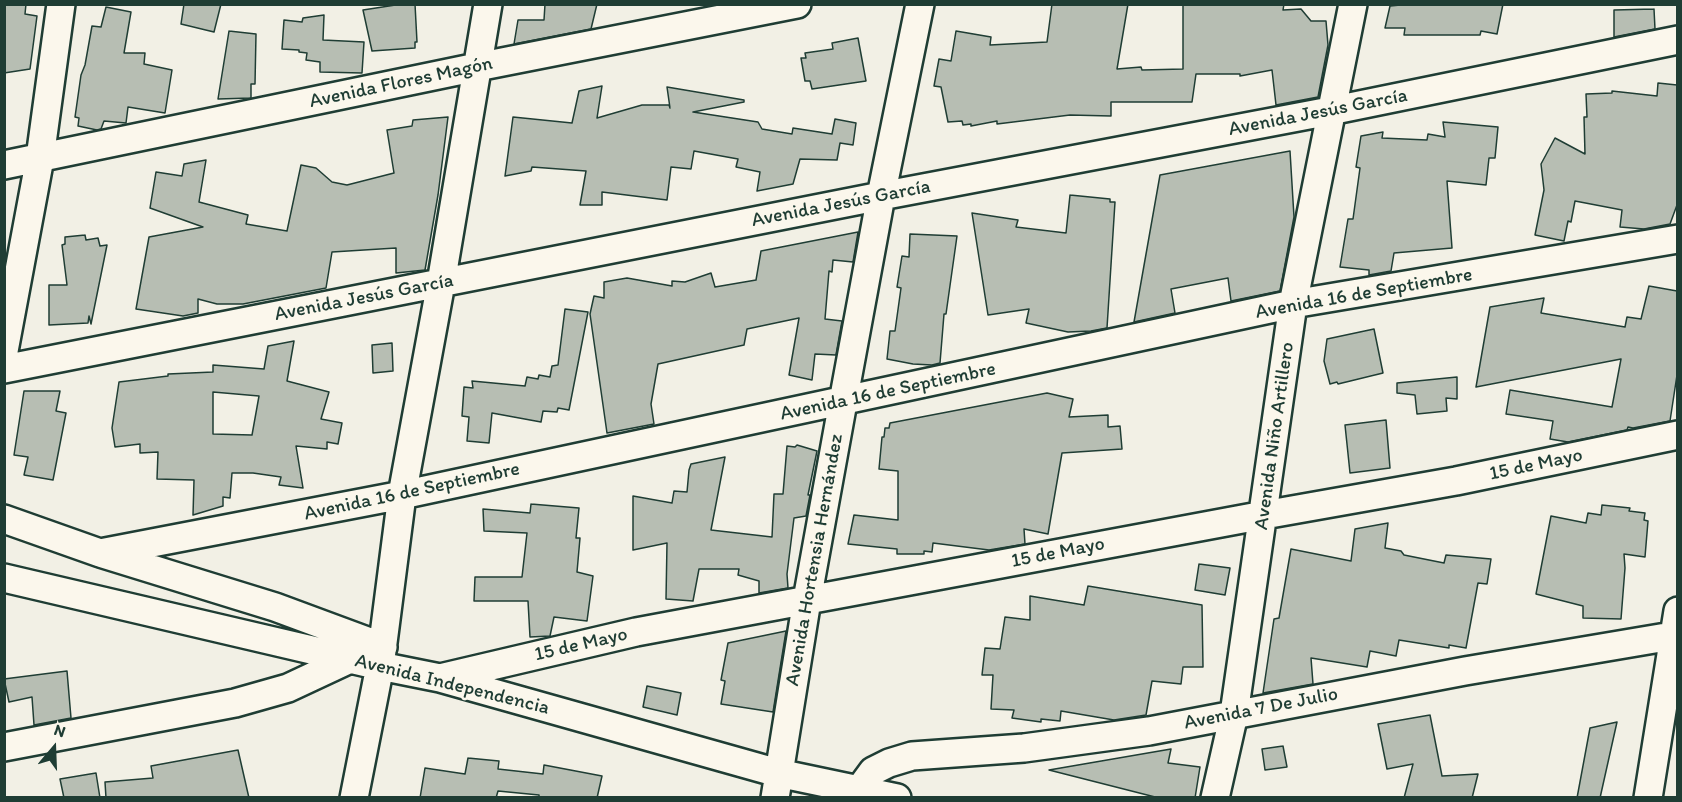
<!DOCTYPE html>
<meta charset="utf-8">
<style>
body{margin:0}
#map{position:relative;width:1682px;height:802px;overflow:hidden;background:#f2f0e5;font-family:Itim,sans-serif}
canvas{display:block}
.frame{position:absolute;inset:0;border:6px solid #1f3d34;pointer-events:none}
.north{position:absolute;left:24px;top:718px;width:60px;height:60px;-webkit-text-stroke:4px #fbf7ec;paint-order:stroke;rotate:19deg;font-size:16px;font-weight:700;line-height:24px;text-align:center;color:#1f3d34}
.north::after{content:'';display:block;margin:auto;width:21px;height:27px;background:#1f3d34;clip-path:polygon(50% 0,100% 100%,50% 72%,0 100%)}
</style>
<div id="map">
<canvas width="1682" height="802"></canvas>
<div class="frame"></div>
<div class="north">N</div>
</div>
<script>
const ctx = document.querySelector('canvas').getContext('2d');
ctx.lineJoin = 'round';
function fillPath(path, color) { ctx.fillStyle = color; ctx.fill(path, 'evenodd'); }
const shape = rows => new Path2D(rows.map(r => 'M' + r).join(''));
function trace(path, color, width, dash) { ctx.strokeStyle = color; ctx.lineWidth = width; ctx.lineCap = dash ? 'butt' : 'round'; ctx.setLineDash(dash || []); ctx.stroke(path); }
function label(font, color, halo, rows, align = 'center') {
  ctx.font = font + ' Itim,sans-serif'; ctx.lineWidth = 5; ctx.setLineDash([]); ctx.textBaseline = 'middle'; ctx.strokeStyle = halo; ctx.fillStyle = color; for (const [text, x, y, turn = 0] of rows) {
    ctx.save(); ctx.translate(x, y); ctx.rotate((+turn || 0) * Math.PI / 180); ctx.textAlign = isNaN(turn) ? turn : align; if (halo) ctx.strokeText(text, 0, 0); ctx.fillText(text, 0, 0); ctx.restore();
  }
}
const building = shape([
 [4,4,26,4,25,14,37,16,30,69,4,73,4,4],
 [184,4,221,4,214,32,181,24,184,4],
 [402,4,415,4,417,42,415,42,415,48,372,51,363,10,402,4],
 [545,4,597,4,591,29,514,44,518,20,544,20,545,4],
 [1052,4,1128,4,1117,69,1141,67,1142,70,1183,69,1183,4,1284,4,1283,10,1301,9,1311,21,1326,21,1328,45,1318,97,1276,105,1272,70,1240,76,1240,74,1196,74,1192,102,1111,102,1111,116,1070,115,997,124,997,121,971,126,971,124,963,125,962,121,948,122,941,87,934,86,939,59,951,61,956,31,991,37,990,45,1047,42,1052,4],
 [1411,4,1503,4,1497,34,1481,31,1480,35,1404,35,1405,28,1385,28,1390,6,1411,4],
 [106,7,131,12,124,53,145,53,144,64,172,70,165,113,128,107,126,123,104,121,101,129,97,130,78,126,79,118,75,117,81,75,85,65,92,26,101,27,106,7],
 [1654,9,1655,29,1614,37,1614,10,1654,9],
 [324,15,323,40,364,42,362,73,320,72,320,62,306,60,307,53,299,52,299,50,282,49,284,20,302,22,303,18,324,15],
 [229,31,256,34,255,84,251,84,251,98,218,99,229,31],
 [858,38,866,81,812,89,810,81,805,81,801,58,806,58,805,53,833,49,832,43,858,38],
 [1658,83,1677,85,1677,205,1670,224,1644,229,1620,227,1622,210,1575,201,1571,222,1568,221,1564,241,1535,235,1544,190,1541,164,1555,138,1585,154,1584,117,1587,117,1586,94,1612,93,1612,91,1657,96,1658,83],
 [602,86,597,118,642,105,669,105,670,108,667,87,744,100,744,102,693,112,758,122,762,129,792,134,793,128,832,134,835,119,856,123,853,145,840,143,837,160,800,159,793,184,757,191,760,172,736,167,738,159,694,151,691,169,671,167,667,200,602,192,602,205,580,205,586,171,532,167,531,171,505,176,513,117,572,123,579,91,602,86],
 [448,117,438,195,425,270,396,273,396,248,332,252,326,288,243,304,217,304,198,299,198,313,183,316,136,309,149,237,203,227,150,208,156,172,182,176,184,164,206,160,199,202,248,215,246,224,287,231,301,165,316,168,332,182,347,185,394,173,387,130,412,126,413,120,448,117],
 [1443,122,1498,127,1495,158,1489,158,1486,185,1447,181,1452,248,1394,253,1391,271,1369,275,1369,270,1340,267,1348,219,1353,219,1360,168,1356,167,1361,136,1383,132,1382,138,1427,140,1428,134,1445,137,1443,122],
 [1290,151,1294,217,1280,291,1231,301,1228,278,1171,289,1175,313,1134,322,1160,175,1290,151],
 [1070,195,1110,199,1110,202,1115,202,1107,328,1091,331,1068,332,1026,323,1029,309,988,315,972,213,1018,220,1016,227,1066,233,1070,195],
 [858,232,853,262,833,260,832,272,829,271,825,319,842,321,836,355,815,354,812,380,789,375,799,318,747,329,744,345,658,364,651,404,654,424,607,433,590,314,594,296,604,298,604,282,627,278,672,286,672,281,685,282,711,273,715,287,756,280,761,251,858,232],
 [910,234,957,236,946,314,944,314,940,363,932,365,913,364,887,359,890,331,895,331,901,288,897,287,902,256,909,257,910,234],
 [85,235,86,240,98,238,100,246,107,245,91,324,89,316,88,323,49,325,49,285,67,285,62,245,65,244,65,237,85,235],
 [1649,286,1677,291,1677,375,1670,421,1633,428,1628,427,1627,430,1568,442,1550,439,1553,421,1506,414,1510,390,1612,407,1621,359,1476,387,1490,307,1544,298,1541,313,1625,327,1627,317,1641,319,1649,286],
 [565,309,588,312,569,410,558,408,557,412,543,411,541,422,492,413,489,443,467,441,469,417,462,416,464,387,473,388,472,381,525,386,527,377,538,379,539,375,550,377,552,366,558,365,565,309],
 [1374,329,1383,373,1338,384,1337,382,1330,384,1324,361,1327,339,1374,329],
 [294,341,287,381,329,392,321,419,342,423,338,444,327,442,327,449,296,446,303,488,279,485,281,477,253,473,232,473,230,498,223,497,223,506,193,515,194,480,157,479,158,452,140,453,140,444,115,447,112,428,119,382,168,376,168,374,213,372,213,365,264,369,268,346,294,341],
 [213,392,259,396,252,435,213,434,213,392],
 [392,343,393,371,373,373,372,345,392,343],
 [1457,377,1457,399,1446,398,1447,411,1417,414,1415,395,1397,393,1397,383,1457,377],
 [24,391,60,391,56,411,66,413,53,480,24,475,28,457,14,455,24,391],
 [1047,393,1073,399,1069,417,1108,415,1108,427,1120,426,1122,449,1062,453,1048,534,1024,529,1025,544,989,550,933,543,932,552,924,551,924,554,897,554,897,549,848,544,854,515,898,520,898,471,879,469,882,437,884,437,885,428,889,428,890,423,1047,393],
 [1386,420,1390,468,1350,473,1345,425,1386,420],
 [797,445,817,451,808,495,810,495,806,516,794,518,787,574,788,588,759,593,759,581,738,575,739,569,699,569,693,601,666,599,667,543,633,550,633,496,672,503,674,491,687,492,689,470,691,464,725,457,711,530,772,537,774,494,783,494,787,446,795,447,797,445],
 [531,504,579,508,576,538,580,538,577,572,593,576,587,621,554,617,550,636,530,637,528,601,474,601,475,577,522,577,527,533,484,531,483,509,530,513,531,504],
 [1602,505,1630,508,1629,511,1645,513,1644,520,1648,521,1645,557,1624,554,1625,568,1621,619,1583,618,1583,606,1536,594,1551,516,1586,523,1588,513,1601,515,1602,505],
 [1388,523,1385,548,1401,551,1404,555,1444,563,1446,555,1491,559,1487,584,1478,583,1466,648,1449,645,1449,648,1399,640,1396,656,1370,651,1367,667,1311,658,1313,684,1263,693,1274,619,1279,618,1291,549,1351,561,1355,529,1388,523],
 [1199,564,1230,568,1225,595,1195,590,1199,564],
 [1088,586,1202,605,1203,667,1183,667,1181,684,1152,681,1146,715,1114,720,1061,711,1060,721,1041,719,1041,722,1012,718,1014,710,991,709,993,675,982,675,985,648,1000,649,1005,617,1030,620,1030,596,1084,605,1088,586],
 [786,631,773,712,721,704,725,681,721,680,728,643,786,631],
 [67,671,71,718,34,725,32,697,9,702,4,679,67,671],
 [647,686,681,693,677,715,643,707,647,686],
 [1430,715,1442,776,1478,774,1472,798,1404,798,1413,764,1387,769,1378,724,1430,715],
 [1617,722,1600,798,1577,798,1590,728,1617,722],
 [1283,746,1287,767,1265,770,1262,749,1283,746],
 [1171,749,1168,763,1200,767,1195,798,1159,798,1049,770,1171,749],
 [238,750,249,798,106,798,105,782,153,778,151,766,238,750],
 [468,758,499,761,498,769,543,774,544,765,602,776,597,798,539,798,539,795,498,791,496,798,420,798,425,768,465,774,468,758],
 [96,773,100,798,64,798,60,779,96,773]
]);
const street = shape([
 [4,165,477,67,797,4],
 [4,351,40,158,61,4],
 [4,369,881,196,1330,111,1678,40],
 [4,519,100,553,275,607,383,647],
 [100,553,402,495,1293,304,1678,239],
 [4,578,380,666,440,678,778,773,897,798],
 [440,678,636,632,1264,515,1456,481,1678,435],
 [4,747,235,703,288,688,350,659],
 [859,790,873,771,889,763,912,756,1024,748,1149,731,1465,671,1678,635],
 [354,798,380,666,402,495,441,283,488,4],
 [775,798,807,600,843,402,881,196,920,4],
 [1215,798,1234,714,1293,304,1353,4],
 [1648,798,1678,611]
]);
const streetNames = [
 ["Avenida Flores Magón",401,83,-12],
 ["Avenida Jesús García",1318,113,-11],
 ["Avenida Jesús García",841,204,-11],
 ["Avenida 16 de Septiembre",1364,294,-10],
 ["Avenida Jesús García",364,298,-11],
 ["Avenida 16 de Septiembre",888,392,-12],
 ["Avenida Niño Artillero",1275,436,-82],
 ["15 de Mayo",1536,465,-12],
 ["Avenida 16 de Septiembre",412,492,-12],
 ["15 de Mayo",1058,553,-11],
 ["Avenida Hortensia Hernández",815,560,-80],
 ["15 de Mayo",581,645,-13],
 ["Avenida Independencia",452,685,14],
 ["Avenida 7 De Julio",1261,709,-11]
];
fillPath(building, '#b7beb3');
trace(building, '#1f3d34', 1.5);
trace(street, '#1f3d34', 32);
trace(street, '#fbf7ec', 27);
label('20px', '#1f3d34', '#fbf7ec', streetNames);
</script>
